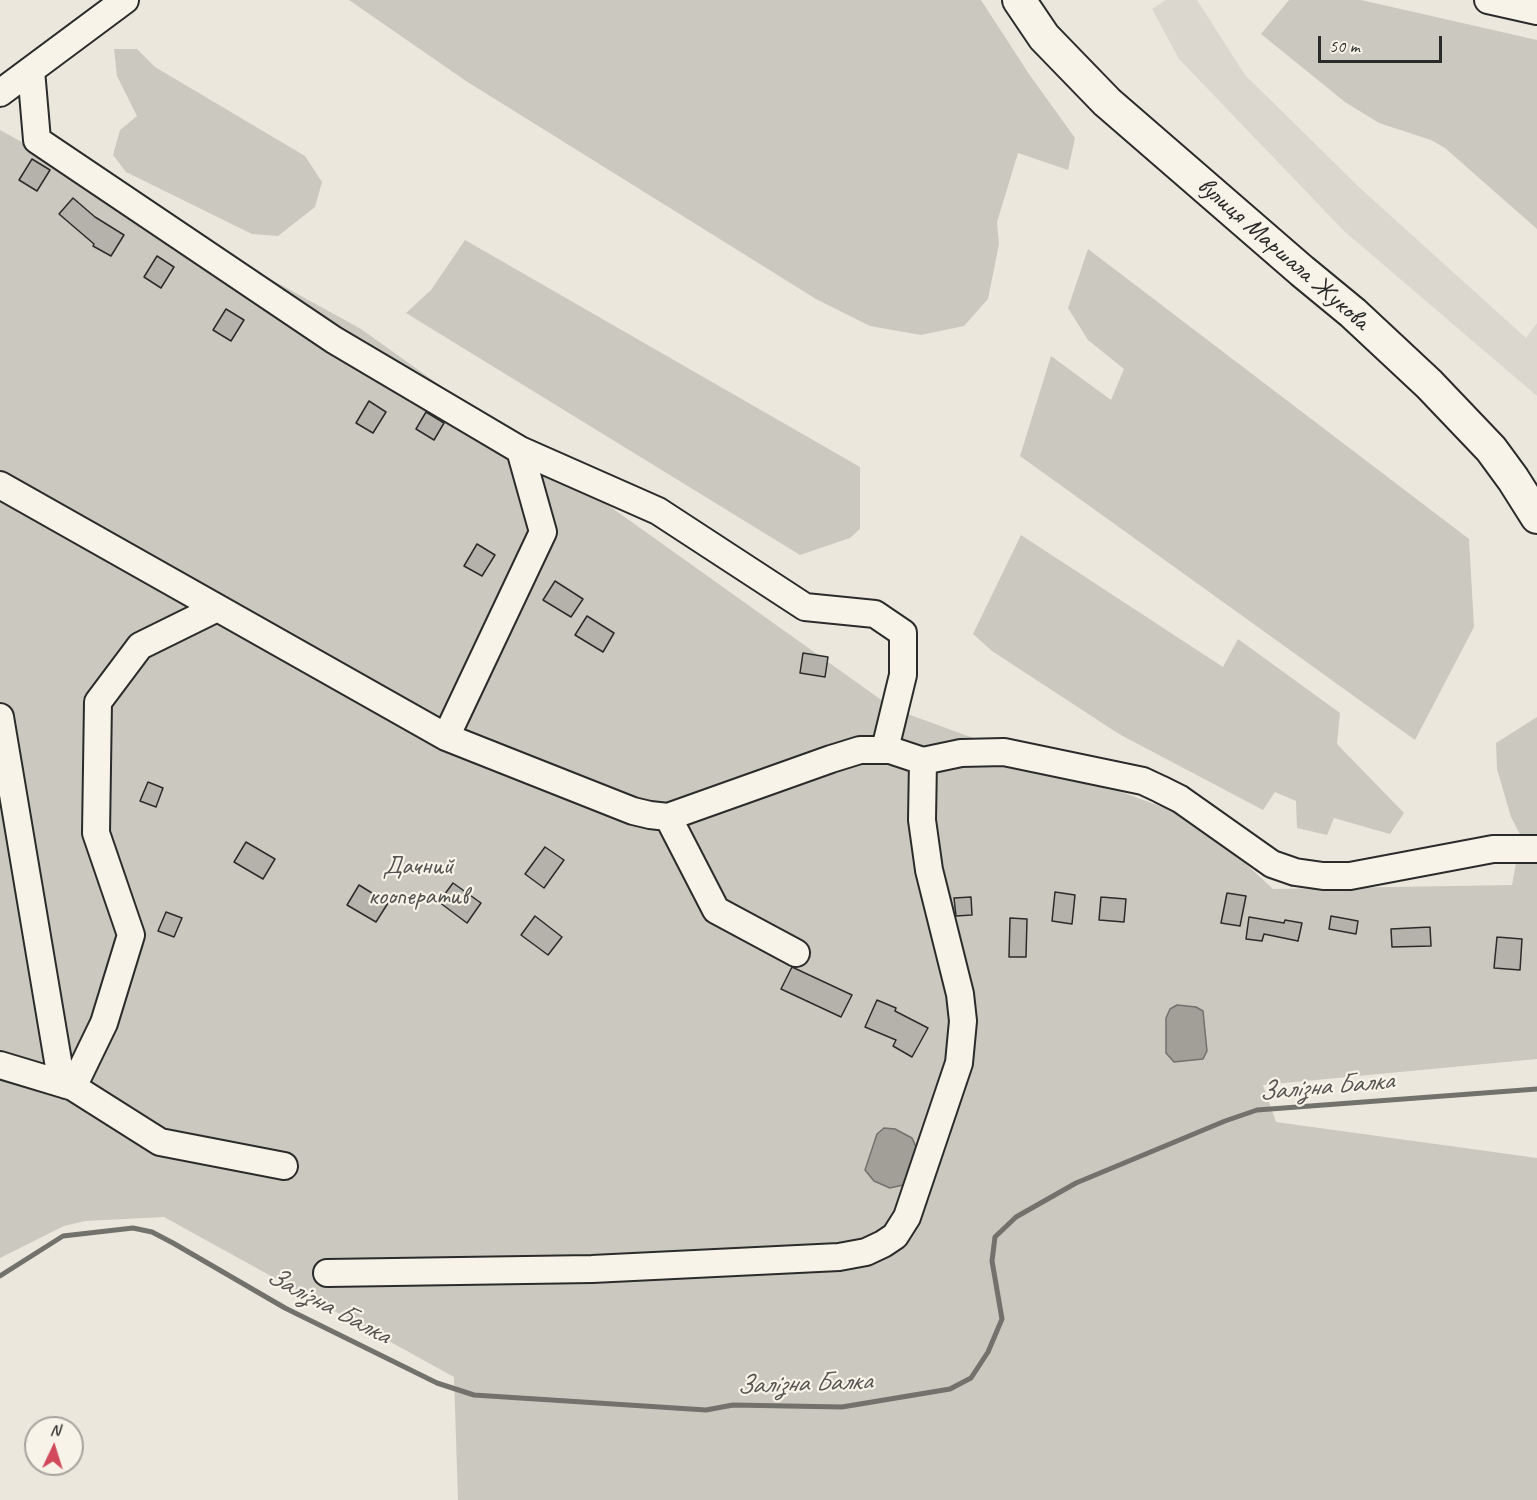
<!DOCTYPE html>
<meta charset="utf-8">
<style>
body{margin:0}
#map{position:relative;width:1537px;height:1500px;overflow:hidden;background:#ebe7dd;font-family:Caveat,sans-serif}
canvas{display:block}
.north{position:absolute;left:24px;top:1416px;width:60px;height:60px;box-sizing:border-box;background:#f7f3e8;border:2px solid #a5a39c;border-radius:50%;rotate:4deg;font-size:16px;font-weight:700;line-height:24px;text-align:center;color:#2b2b2b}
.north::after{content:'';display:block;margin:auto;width:21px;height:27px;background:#d1495b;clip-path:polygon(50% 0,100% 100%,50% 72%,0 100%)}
.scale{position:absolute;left:1318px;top:36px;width:124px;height:27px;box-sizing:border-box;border:3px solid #2b2b2b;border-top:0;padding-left:8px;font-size:18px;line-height:21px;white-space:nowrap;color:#2b2b2b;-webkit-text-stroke:4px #f7f3e8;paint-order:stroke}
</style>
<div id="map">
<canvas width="1537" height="1500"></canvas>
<div class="north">N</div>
<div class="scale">50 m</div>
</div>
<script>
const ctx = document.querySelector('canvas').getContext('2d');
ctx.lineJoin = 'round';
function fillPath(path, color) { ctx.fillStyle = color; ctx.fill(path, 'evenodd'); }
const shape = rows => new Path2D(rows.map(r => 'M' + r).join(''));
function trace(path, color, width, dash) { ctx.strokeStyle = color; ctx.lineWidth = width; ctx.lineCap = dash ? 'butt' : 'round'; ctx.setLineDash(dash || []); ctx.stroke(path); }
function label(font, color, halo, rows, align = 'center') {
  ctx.font = font + ' Caveat,sans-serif'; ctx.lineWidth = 4.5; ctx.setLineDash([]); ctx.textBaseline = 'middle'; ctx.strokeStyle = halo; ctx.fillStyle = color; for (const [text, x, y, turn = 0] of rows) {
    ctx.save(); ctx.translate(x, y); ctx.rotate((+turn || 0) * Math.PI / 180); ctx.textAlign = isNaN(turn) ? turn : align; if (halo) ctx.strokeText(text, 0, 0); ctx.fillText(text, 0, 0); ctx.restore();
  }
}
const built = shape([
 [1166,0,1197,0,1245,75,1360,188,1526,338,1537,323,1537,396,1344,231,1179,59,1152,9]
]);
const green = shape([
 [349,0,981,0,1029,74,1075,138,1068,170,1018,153,997,222,999,244,988,299,964,326,921,335,870,326,816,299,466,81],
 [1289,0,1361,0,1537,40,1537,229,1445,148,1431,140,1379,123,1345,102,1261,34],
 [114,49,137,49,155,67,305,156,322,182,315,207,278,236,252,234,126,172,113,155,120,130,137,116,117,76],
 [0,130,361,329,894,709,1198,820,1273,889,1512,885,1517,858,1537,858,1537,1059,1263,1085,1276,1122,1537,1158,1537,1500,458,1500,454,1377,164,1217,85,1221,64,1226,0,1258],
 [465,240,860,467,860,529,850,538,800,555,406,313,431,290],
 [1088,249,1469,539,1474,627,1415,740,1020,456,1051,356,1111,400,1124,369,1088,340,1068,308],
 [1021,535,1223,667,1238,639,1340,713,1337,744,1404,813,1390,834,1334,818,1327,835,1297,828,1296,801,1275,792,1263,810,1119,734,992,651,973,634],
 [1537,717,1537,840,1523,840,1511,817,1497,769,1496,743]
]);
const water = shape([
 [1177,1005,1196,1007,1203,1011,1207,1051,1203,1059,1174,1062,1166,1053,1166,1018,1170,1009,1177,1005],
 [884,1128,895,1129,912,1138,916,1147,913,1161,903,1185,890,1188,874,1181,865,1170,877,1134,884,1128]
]);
const stream = shape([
 [0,1276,63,1236,133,1228,152,1232,173,1243,285,1308,437,1383,474,1395,706,1410,733,1405,842,1407,950,1389,971,1378,988,1352,1002,1319,992,1261,995,1237,1016,1217,1076,1183,1225,1121,1257,1110,1537,1089]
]);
const building = shape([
 [32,159,50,170,37,191,19,180,32,159],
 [73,198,95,217,124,235,111,256,93,246,94,244,59,214,73,198],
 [157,256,174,267,161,288,144,277,157,256],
 [226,309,244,320,231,341,213,330,226,309],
 [369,401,386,412,373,433,356,423,369,401],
 [426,412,444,423,434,440,416,429,426,412],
 [477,544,495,555,482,576,464,566,477,544],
 [555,581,583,599,571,617,543,600,555,581],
 [587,616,614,633,603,652,575,635,587,616],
 [803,653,828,657,825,677,800,673,803,653],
 [148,782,163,788,156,807,140,801,148,782],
 [246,842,275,859,263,879,234,862,246,842],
 [545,847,564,860,544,888,525,874,545,847],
 [453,883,481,903,467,923,439,902,453,883],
 [359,885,388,903,376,922,347,905,359,885],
 [1055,892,1075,895,1072,924,1052,921,1055,892],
 [1227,893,1246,896,1240,926,1221,923,1227,893],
 [971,897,972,915,956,916,954,898,971,897],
 [1101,897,1126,899,1124,922,1099,920,1101,897],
 [166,912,182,918,174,937,158,931,166,912],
 [535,916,562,937,548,955,521,935,535,916],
 [1331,916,1358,921,1356,934,1329,929,1331,916],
 [1249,917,1284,923,1285,920,1302,923,1298,941,1264,934,1262,941,1246,939,1249,917],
 [1010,918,1027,919,1026,957,1009,957,1010,918],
 [1430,927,1431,946,1392,947,1391,929,1430,927],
 [1497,937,1522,939,1520,970,1494,968,1497,937],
 [792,967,852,995,841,1017,781,989,792,967],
 [877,1000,896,1008,895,1011,928,1028,912,1057,893,1046,896,1040,865,1027,877,1000]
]);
const minor = shape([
 [1488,0,1537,11],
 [31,70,37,140,334,340,520,450,543,532,446,737],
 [0,93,125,0],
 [520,450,658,511,805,607,875,614,903,633,903,675,885,749],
 [0,485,446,737,633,811,650,815,668,817,831,759,860,750,890,750,923,761,961,753,1004,752,1143,781,1160,789,1180,799,1272,864,1295,872,1323,876,1350,876,1493,849,1537,849],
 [0,717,59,1067,66,1085],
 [668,817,716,910,796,953],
 [0,1065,73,1087,104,1023,131,935,96,833,98,702,140,646,217,608],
 [73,1087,160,1142,284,1166],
 [327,1273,592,1269,839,1257,866,1252,883,1244,895,1236,907,1217,959,1063,963,1021,960,994,929,870,922,820,923,761]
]);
const major = shape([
 [1019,0,1044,37,1107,102,1302,271,1353,313,1429,384,1491,449,1513,479,1537,517]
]);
const streetNames = [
 ["вулиця Маршала Жукова",1283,254,41]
];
const parkNames = [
 ["Дачний",418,867],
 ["кооператив",418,897]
];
const waterNames = [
 ["Залізна Балка",1326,1087,-5],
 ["Залізна Балка",328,1306,28],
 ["Залізна Балка",804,1384,-2]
];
fillPath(built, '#dbd7ce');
fillPath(green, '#cbc8bf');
fillPath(water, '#a29f98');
trace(water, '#72716c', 1.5);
trace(stream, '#72716c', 5);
fillPath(building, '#b5b2ab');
trace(building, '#2b2b2b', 1.5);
trace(minor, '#2b2b2b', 30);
trace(major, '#2b2b2b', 36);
trace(minor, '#f7f3e8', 26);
trace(major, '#f7f3e8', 32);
label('26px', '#2b2b2b', '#f7f3e8', streetNames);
label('26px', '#535250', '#f7f3e8', parkNames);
label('italic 27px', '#555451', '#f7f3e8', waterNames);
</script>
